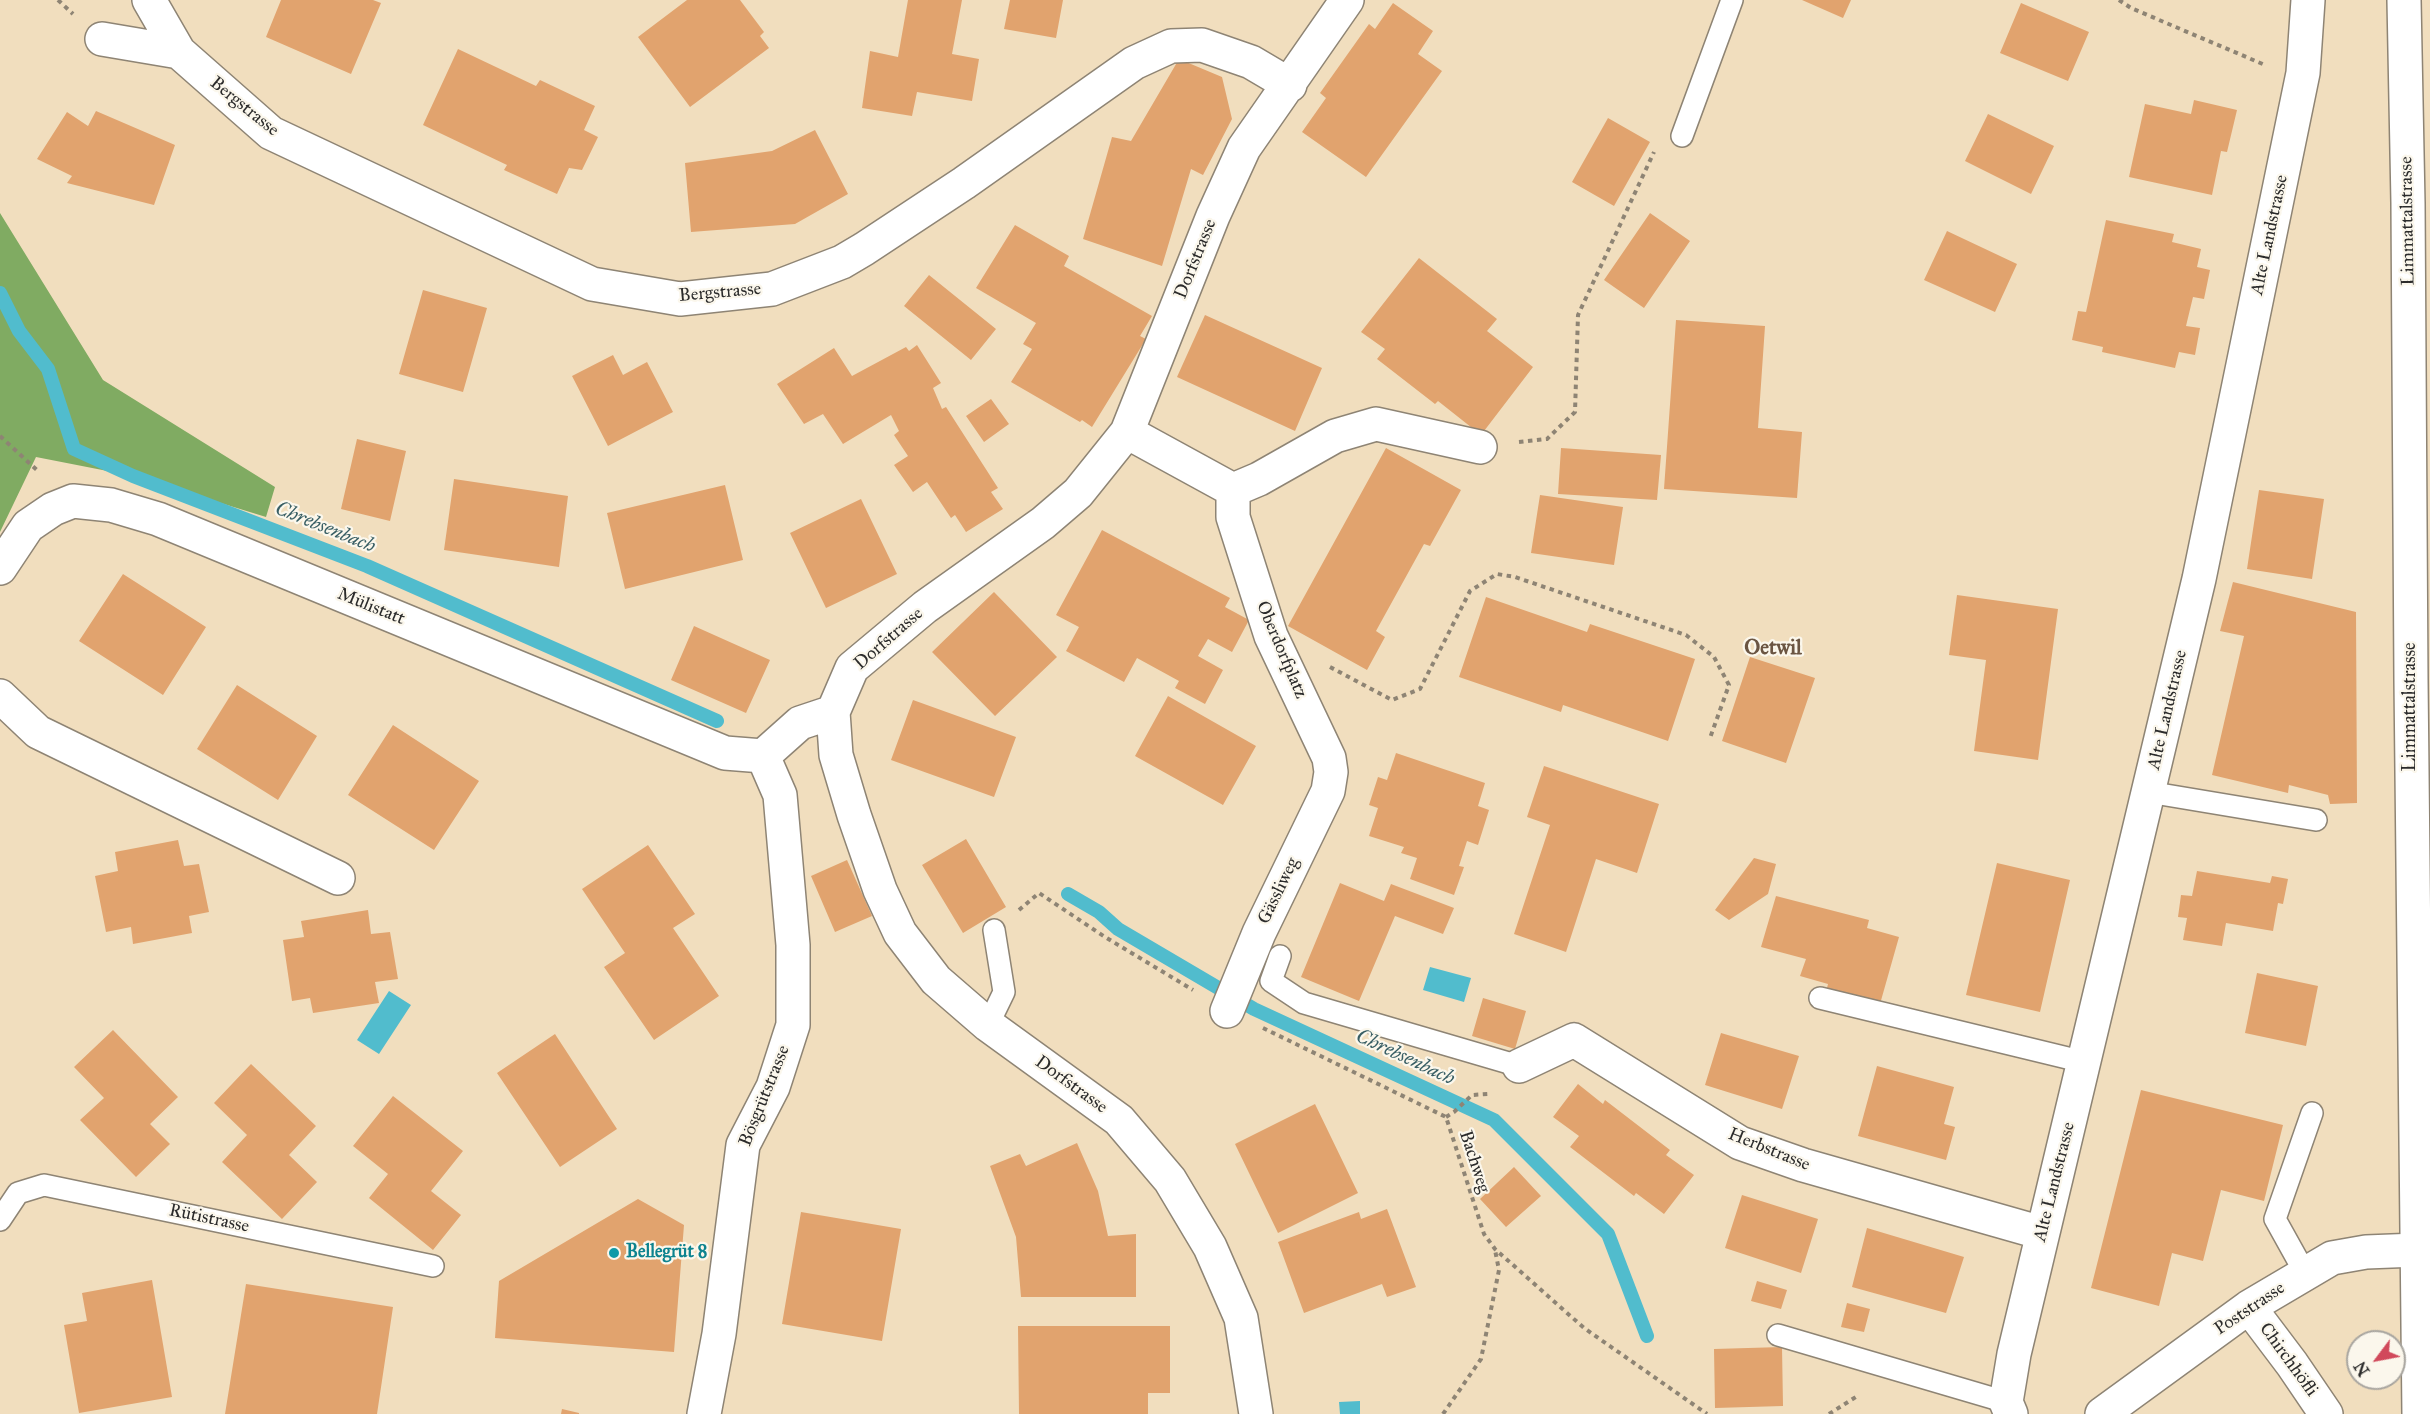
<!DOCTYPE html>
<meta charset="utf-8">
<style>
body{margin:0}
#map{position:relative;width:2430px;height:1414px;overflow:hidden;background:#f1debe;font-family:"IM FELL Great Primer",serif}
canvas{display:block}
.north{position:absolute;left:2346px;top:1330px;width:60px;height:60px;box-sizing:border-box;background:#fbf7ec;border:2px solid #a8a59f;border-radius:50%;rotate:238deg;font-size:16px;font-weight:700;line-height:24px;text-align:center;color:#2b2b2b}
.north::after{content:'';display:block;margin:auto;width:21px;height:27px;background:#d1495b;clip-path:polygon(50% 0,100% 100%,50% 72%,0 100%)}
</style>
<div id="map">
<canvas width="2430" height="1414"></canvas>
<div class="north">N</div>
</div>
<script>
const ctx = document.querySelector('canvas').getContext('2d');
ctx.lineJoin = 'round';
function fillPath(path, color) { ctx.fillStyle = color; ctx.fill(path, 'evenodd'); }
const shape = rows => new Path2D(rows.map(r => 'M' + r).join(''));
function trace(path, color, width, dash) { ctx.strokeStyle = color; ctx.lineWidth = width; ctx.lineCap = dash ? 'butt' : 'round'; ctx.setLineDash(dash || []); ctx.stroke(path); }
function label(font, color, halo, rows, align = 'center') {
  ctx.font = font + ' "IM FELL Great Primer",serif'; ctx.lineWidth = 4.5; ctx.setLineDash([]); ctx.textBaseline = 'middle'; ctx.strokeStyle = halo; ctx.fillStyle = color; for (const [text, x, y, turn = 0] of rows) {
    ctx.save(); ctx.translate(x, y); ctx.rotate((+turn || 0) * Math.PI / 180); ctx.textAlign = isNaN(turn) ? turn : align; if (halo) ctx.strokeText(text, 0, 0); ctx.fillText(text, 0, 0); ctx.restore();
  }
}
const forest = shape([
 [0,213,103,380,275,487,266,517,133,476,36,457,0,532]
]);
const water = shape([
 [1430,967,1471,978,1464,1002,1423,990],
 [389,991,411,1005,379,1054,357,1040],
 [1360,1401,1360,1414,1340,1414,1339,1402]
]);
const stream = shape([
 [0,293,19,331,48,369,74,449,133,476,367,566,717,721],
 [1068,894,1099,912,1118,929,1254,1009,1494,1120,1608,1234,1647,1336]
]);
const building = shape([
 [281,0,373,0,381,3,351,74,266,37],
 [687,0,740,0,764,32,760,36,769,48,690,107,638,37],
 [908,0,962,0,952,54,979,59,972,101,917,92,912,116,862,108,870,51,898,57],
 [1010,0,1063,0,1056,38,1004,29],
 [1802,0,1851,0,1843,18],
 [1393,3,1433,31,1418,54,1442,71,1366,177,1302,132,1326,98,1320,93,1369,24,1375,29],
 [2021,3,2089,32,2068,81,2000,53],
 [458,49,536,86,540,80,595,106,584,130,598,137,582,170,569,168,557,194,504,170,507,165,423,125],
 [1179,59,1222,77,1232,119,1203,175,1191,169,1162,266,1083,239,1112,137,1131,141],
 [2194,100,2237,110,2227,152,2221,151,2212,195,2129,177,2145,104,2191,114],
 [96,111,175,145,154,205,67,183,72,176,37,159,67,112,88,126],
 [1988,114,2054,146,2031,194,1965,161],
 [1608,118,1650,142,1614,206,1572,182],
 [815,130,848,194,795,224,691,232,685,163,772,151],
 [1650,213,1690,241,1644,308,1604,280],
 [2106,220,2174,234,2172,242,2201,249,2197,267,2210,270,2204,299,2193,297,2186,326,2200,328,2195,355,2179,352,2175,368,2102,352,2103,347,2072,340,2078,311,2086,312],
 [1015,225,1069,256,1064,266,1152,316,1140,336,1146,339,1092,427,1082,420,1080,422,1011,382,1032,349,1023,344,1036,323,976,288],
 [1947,231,2017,264,1995,312,1924,280],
 [1419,258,1497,319,1487,331,1533,367,1481,435,1438,401,1435,404,1377,359,1385,349,1361,332],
 [929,275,996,329,971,360,904,306],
 [423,290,487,308,463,392,399,374],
 [1205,315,1322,368,1295,431,1177,377],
 [1676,320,1765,326,1758,428,1802,432,1797,498,1664,489],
 [917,345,941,383,933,388,942,409,946,407,998,488,991,492,1003,509,966,532,955,515,951,518,927,482,913,492,894,465,908,456,894,435,899,431,891,415,843,444,823,414,804,424,777,384,834,348,852,376,906,347,909,351],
 [613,355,623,375,647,362,673,412,608,446,572,376],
 [991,399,1009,424,984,442,966,416],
 [357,439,406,451,390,521,341,509],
 [1386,448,1461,490,1430,546,1424,544,1376,631,1385,637,1367,670,1288,626],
 [1561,448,1661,455,1657,500,1558,494],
 [454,479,568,496,559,567,444,550],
 [725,485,743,560,625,589,607,513],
 [2259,490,2324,499,2312,579,2247,569],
 [1540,495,1623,507,1614,565,1531,553],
 [861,499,897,574,826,608,790,533],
 [1102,530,1230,598,1225,607,1249,620,1232,652,1208,639,1198,656,1223,670,1205,704,1175,688,1179,681,1137,658,1124,682,1066,651,1079,627,1056,615],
 [123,574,206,627,163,695,79,641],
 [2233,582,2356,612,2357,803,2330,804,2328,795,2289,785,2288,793,2212,775,2244,636,2220,631],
 [994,592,1057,657,995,716,932,652],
 [1957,595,2058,609,2038,760,1974,751,1986,660,1949,655],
 [1486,597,1587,632,1590,624,1695,659,1668,741,1563,705,1561,712,1459,677],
 [694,626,770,660,746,713,671,680],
 [1750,657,1815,678,1786,763,1722,741],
 [237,685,317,736,278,800,197,749],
 [1168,696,1256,746,1223,805,1135,756],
 [913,700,1016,737,994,797,891,760],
 [393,725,479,781,434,850,348,795],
 [1396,753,1485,783,1478,806,1489,810,1478,845,1467,841,1459,866,1464,867,1454,895,1410,879,1417,858,1401,853,1404,847,1369,836,1378,808,1369,805,1378,777,1387,780],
 [1544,766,1659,804,1637,873,1596,859,1566,952,1514,934,1550,825,1527,817],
 [966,839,1006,907,963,933,922,865],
 [178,840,184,866,199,864,209,912,189,916,192,933,133,944,131,927,106,932,95,876,118,871,115,852],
 [648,845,695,914,673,928,719,996,654,1040,604,967,625,953,582,889],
 [1754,858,1776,864,1768,894,1729,920,1715,910],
 [847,860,872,916,835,932,811,876],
 [1997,863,2070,880,2040,1012,1966,995],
 [2197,871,2270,883,2272,876,2288,879,2283,904,2278,903,2273,931,2226,923,2222,946,2183,940,2187,918,2178,917,2181,895,2192,896],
 [1340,883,1384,901,1391,884,1454,908,1443,934,1395,916,1359,1001,1301,977],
 [1776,896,1869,920,1867,928,1899,937,1880,1004,1827,988,1828,984,1800,976,1806,959,1761,947],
 [368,910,371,934,390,932,398,979,375,982,379,1003,313,1013,310,998,292,1001,283,940,304,937,301,921],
 [2257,973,2318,986,2306,1046,2245,1033],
 [1483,998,1526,1011,1515,1049,1472,1036],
 [113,1030,178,1097,150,1124,170,1144,136,1177,80,1120,104,1098,74,1067],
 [1721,1033,1799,1056,1782,1109,1705,1085],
 [555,1034,617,1129,560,1167,497,1073],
 [251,1064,316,1126,289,1155,317,1182,282,1219,222,1162,247,1135,214,1103],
 [1877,1066,1954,1087,1944,1124,1955,1127,1946,1160,1858,1136],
 [1578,1084,1603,1104,1605,1100,1670,1150,1666,1155,1694,1175,1664,1214,1636,1193,1634,1196,1570,1147,1579,1136,1553,1117],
 [2141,1090,2283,1125,2264,1201,2221,1190,2203,1261,2172,1253,2159,1306,2091,1288],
 [393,1096,463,1151,431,1191,461,1215,433,1250,369,1198,388,1174,353,1146],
 [1315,1104,1358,1193,1278,1233,1235,1144],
 [1077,1143,1098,1191,1108,1236,1136,1234,1136,1297,1021,1297,1016,1237,990,1166,1020,1154,1026,1166],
 [1514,1167,1541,1196,1506,1227,1480,1199],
 [1742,1195,1818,1219,1801,1273,1725,1248],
 [638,1199,684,1225,674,1352,495,1338,499,1281],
 [1387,1209,1416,1287,1387,1297,1382,1284,1304,1313,1278,1242,1359,1212,1361,1219],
 [801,1212,901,1229,882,1341,782,1324],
 [1867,1228,1964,1257,1946,1313,1852,1287],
 [152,1280,172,1397,79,1413,64,1325,87,1321,82,1293],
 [1757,1281,1787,1290,1781,1309,1751,1301],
 [246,1284,393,1307,377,1414,225,1414],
 [1847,1303,1870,1309,1864,1332,1841,1327],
 [1018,1326,1170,1326,1170,1393,1148,1393,1148,1414,1019,1414],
 [1782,1347,1783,1406,1715,1408,1714,1349],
 [562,1409,579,1413,579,1414,561,1414]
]);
const path = shape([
 [58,0,73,14],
 [2119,0,2131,8,2265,65],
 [0,436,39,472],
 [1519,442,1547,439,1575,412,1578,315,1654,152],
 [1330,667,1392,700,1420,689,1470,591,1497,574,1515,577,1686,635,1714,657,1729,685,1710,738],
 [1019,910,1039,893,1105,937,1193,990],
 [1263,1028,1446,1117,1484,1234,1495,1249,1584,1328,1707,1414],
 [1446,1117,1454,1112,1472,1095,1488,1094],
 [1443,1414,1481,1359,1499,1270,1495,1250],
 [1829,1414,1859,1395]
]);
const lane = shape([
 [1682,136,1732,0],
 [2148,792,2316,820],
 [1280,956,1271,981,1304,1003,1519,1066],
 [1820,998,2084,1062],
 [988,1025,1004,992,994,930],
 [0,1220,18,1193,44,1185,433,1266],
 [2305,1273,2275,1219,2312,1113],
 [1778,1335,2006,1402]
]);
const street = shape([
 [149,0,179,52],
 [102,39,179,52,271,133,592,284,680,299,772,289,842,262,864,249,964,183,1134,63,1171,46,1202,45,1251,62,1290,85],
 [1127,432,1233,490,1259,479,1335,436,1376,424,1480,447],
 [0,568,28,526,53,509,73,501,111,505,158,519,725,753,763,756],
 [0,696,38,732,338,878],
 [763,756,800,723,833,712],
 [1227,1011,1259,933,1328,791,1331,772,1329,758,1271,636,1233,517,1233,490],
 [1519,1066,1574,1040,1740,1143,1803,1165,2042,1233],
 [2249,1307,2292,1364,2326,1414],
 [704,1414,719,1334,743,1145,773,1087,793,1025,793,945,780,795,763,756],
 [1256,1414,1241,1318,1210,1247,1170,1180,1119,1120,988,1025,936,980,900,933,880,890,854,815,836,755,833,712,852,668,925,607,1043,523,1078,493,1127,432,1213,216,1244,148,1347,0],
 [2011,1414,2006,1402,2014,1354,2199,579,2303,73,2308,0],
 [2102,1414,2249,1307,2332,1258,2366,1252,2417,1250]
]);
const secondary = shape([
 [2404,0,2408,203,2411,680,2419,1414]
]);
const markers = [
 [614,1253,6,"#0f9aa8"]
];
const streetNames = [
 ["Bergstrasse",244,107,39],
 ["Limmattalstrasse",2408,221,-91],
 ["Alte Landstrasse",2270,235,-78],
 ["Dorfstrasse",1196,259,-68],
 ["Bergstrasse",720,293,-5],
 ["Mülistatt",371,607,22],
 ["Dorfstrasse",889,639,-41],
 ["Oberdorfplatz",1281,650,67],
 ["Limmattalstrasse",2411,707,-90],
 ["Alte Landstrasse",2168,710,-77],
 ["Gässliweg",1279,891,-64],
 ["Dorfstrasse",1071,1085,36],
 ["Bösgrütstrasse",765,1096,-68],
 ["Herbstrasse",1769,1150,22],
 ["Bachweg",1474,1162,72],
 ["Alte Landstrasse",2055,1182,-76],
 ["Rütistrasse",209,1219,12],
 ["Poststrasse",2250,1309,-34],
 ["Chirchhöfli",2288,1360,54]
];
const cultureNames = [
 ["Bellegrüt 8",626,1253]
];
const waterNames = [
 ["Chrebsenbach",325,528,22],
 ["Chrebsenbach",1405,1058,25]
];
const quarterNames = [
 ["Oetwil",1773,649]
];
fillPath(forest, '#80ab62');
fillPath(water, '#51bccd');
trace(stream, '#51bccd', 14);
fillPath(building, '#e1a36e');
trace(lane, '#8e8474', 24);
trace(street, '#8e8474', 36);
trace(secondary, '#8e8474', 36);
trace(path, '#8e8474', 4, [4.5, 4.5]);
trace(lane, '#fff', 21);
trace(street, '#fff', 33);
trace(secondary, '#fff', 33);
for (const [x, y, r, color] of markers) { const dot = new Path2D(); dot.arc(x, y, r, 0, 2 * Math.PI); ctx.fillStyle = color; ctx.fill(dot); trace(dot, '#fbf7ec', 2); }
label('18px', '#2b2b2b', '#fbf7ec', streetNames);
label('bold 18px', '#0d838f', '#fbf7ec', cultureNames, 'left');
label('italic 20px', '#385e64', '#fbf7ec', waterNames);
label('bold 21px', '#6b5542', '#fbf7ec', quarterNames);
</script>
